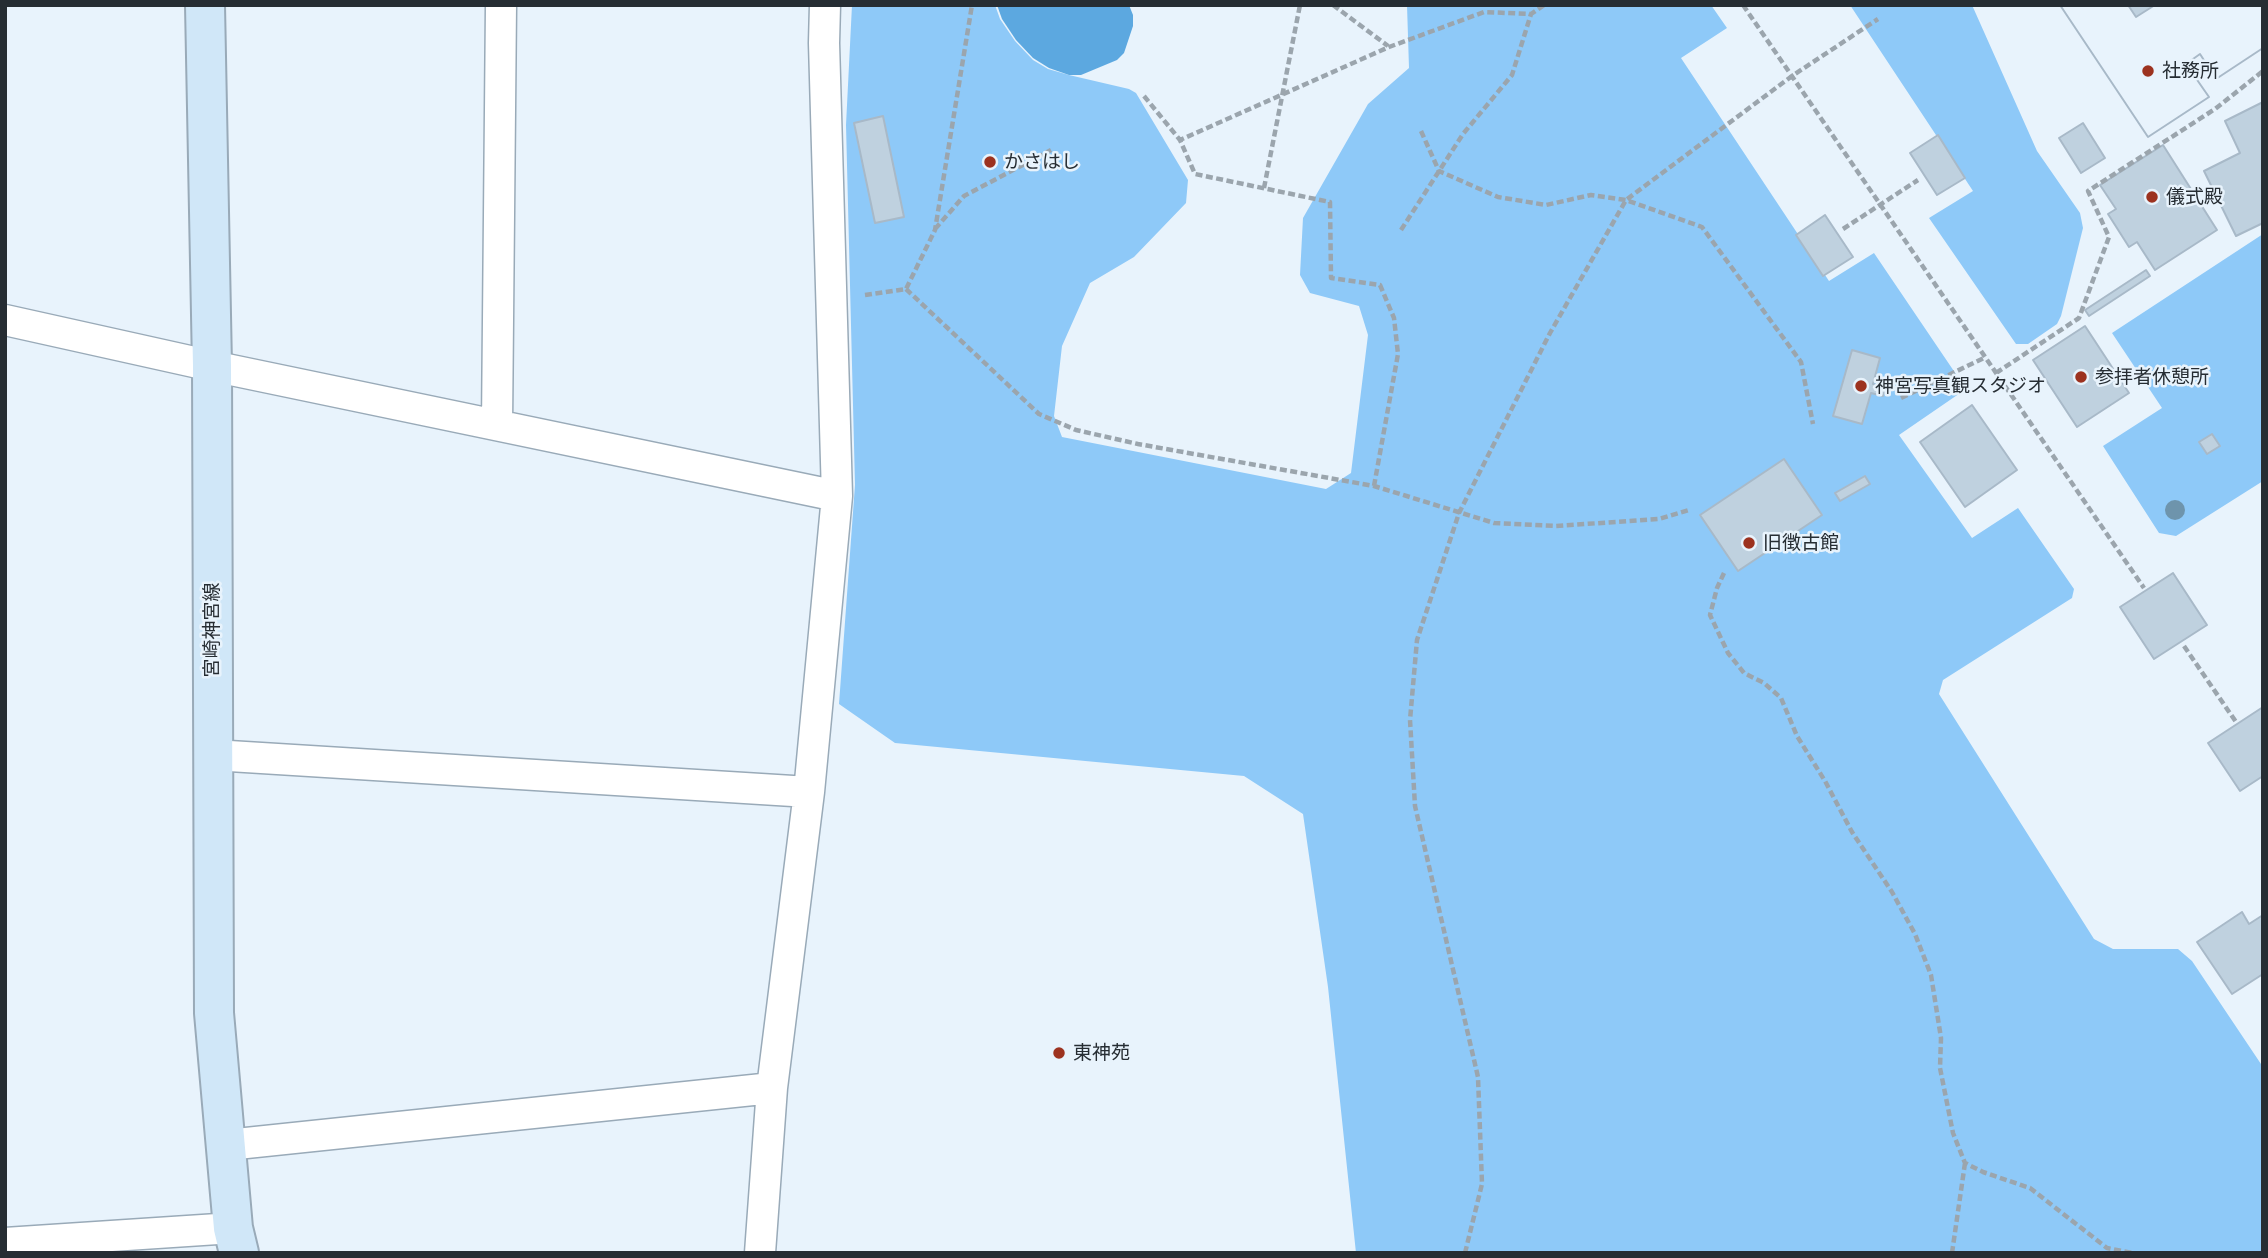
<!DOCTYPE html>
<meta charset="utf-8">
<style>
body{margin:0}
#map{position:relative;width:2268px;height:1258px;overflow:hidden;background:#e8f3fc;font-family:Inter,sans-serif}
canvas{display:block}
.frame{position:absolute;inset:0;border:7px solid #262d33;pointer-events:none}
</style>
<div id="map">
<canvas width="2268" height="1258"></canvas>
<div class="frame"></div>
</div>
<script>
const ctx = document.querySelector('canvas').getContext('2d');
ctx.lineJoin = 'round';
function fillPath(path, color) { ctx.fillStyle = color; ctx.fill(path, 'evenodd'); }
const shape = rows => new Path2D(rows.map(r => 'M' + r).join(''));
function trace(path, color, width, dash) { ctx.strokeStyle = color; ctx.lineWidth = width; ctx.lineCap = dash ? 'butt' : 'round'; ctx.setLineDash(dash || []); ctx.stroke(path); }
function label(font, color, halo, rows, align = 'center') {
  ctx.font = font + ' Inter,"Noto Sans JP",sans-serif'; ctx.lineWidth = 5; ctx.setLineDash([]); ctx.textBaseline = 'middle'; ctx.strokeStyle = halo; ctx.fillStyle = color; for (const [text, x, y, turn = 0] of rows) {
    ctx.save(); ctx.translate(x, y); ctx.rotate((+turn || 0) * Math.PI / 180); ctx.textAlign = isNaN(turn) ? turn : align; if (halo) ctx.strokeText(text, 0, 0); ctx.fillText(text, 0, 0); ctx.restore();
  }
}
const forest = shape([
 [852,5,995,5,1000,19,1015,41,1033,60,1048,69,1069,75,1129,89,1136,93,1188,180,1186,203,1134,257,1090,283,1062,346,1054,416,1062,437,1326,489,1351,473,1368,335,1359,306,1310,293,1300,275,1303,218,1368,104,1409,68,1407,5,1711,5,1727,28,1681,58,1829,281,1874,253,1966,389,1899,435,1972,538,2018,508,2074,589,2072,598,1943,680,1939,694,2094,939,2113,949,2178,949,2192,961,2263,1067,2263,1253,1356,1253,1328,987,1303,814,1244,776,895,743,839,704,855,485,846,125],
 [1850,5,1972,5,2037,151,2080,213,2083,228,2061,316,2057,324,2028,344,2016,344,1929,218,1973,191],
 [2263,234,2263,481,2176,536,2159,533,2103,446,2162,408,2112,333]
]);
const water = shape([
 [997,5,1129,5,1133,15,1133,26,1124,53,1117,60,1081,75,1069,75,1049,68,1033,58,1016,40,1002,19]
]);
const building = shape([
 [2060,5,2128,5,2136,17,2155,5,2263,5,2263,48,2216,79,2200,54,2186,64,2209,97,2148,137,2060,5],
 [2060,5,2263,5,2263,48,2216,79,2200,54,2186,64,2209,97,2148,137,2060,5],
 [2263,102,2263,223,2236,236,2204,171,2240,153,2225,121,2263,102],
 [883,116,904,217,875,223,854,123,883,116],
 [2083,123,2105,158,2081,173,2059,138,2083,123],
 [1938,135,1965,178,1937,195,1910,153,1938,135],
 [2163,145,2217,230,2155,270,2137,242,2129,247,2108,214,2116,209,2100,185,2163,145],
 [1825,215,1853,257,1823,276,1796,235,1825,215],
 [2146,270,2150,276,2089,316,2085,310,2146,270],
 [2085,326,2129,393,2077,427,2033,360,2085,326],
 [1852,350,1880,358,1873,384,1886,388,1883,396,1871,393,1862,424,1833,416,1852,350],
 [1972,405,2017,470,1965,507,1920,442,1972,405],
 [2212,434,2220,446,2207,454,2199,442,2212,434],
 [1784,459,1822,515,1738,571,1700,515,1784,459],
 [1865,476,1870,484,1840,501,1835,493,1865,476],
 [2173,573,2207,625,2154,659,2120,607,2173,573],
 [2263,707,2263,776,2240,791,2208,743,2263,707],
 [2242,912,2249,924,2263,915,2263,974,2232,994,2197,942,2242,912]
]);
const path = shape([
 [1333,5,1388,46],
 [1743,5,2144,588],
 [1144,96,1180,140],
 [1421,131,1439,171,1498,197,1546,205,1591,195,1626,200,1702,227,1801,362,1813,424],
 [1264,188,1300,5],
 [935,229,964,196,1051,150],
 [1843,229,1918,180],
 [1401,230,1463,134,1512,75,1531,14],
 [906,289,1039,414,1076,430,1138,444,1374,486,1494,523,1556,526,1659,519,1689,510],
 [865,295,906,289,935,230,972,5],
 [1996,373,2079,318,2109,237,2088,191,2215,109,2263,71],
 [1901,398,1986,357],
 [1374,486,1398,354,1394,318,1380,285,1331,278,1330,202,1195,174,1180,140,1389,47,1484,12,1531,14,1544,5],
 [1724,573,1717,588,1710,615,1728,653,1744,673,1764,683,1781,698,1797,736,1825,781,1852,832,1892,892,1915,934,1931,975,1941,1038,1940,1068,1953,1133,1965,1163,1983,1172,2030,1188,2107,1248,2132,1253],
 [2184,646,2236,722],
 [1465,1253,1482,1184,1478,1077,1415,806,1410,720,1417,640,1459,513,1550,333,1626,200,1792,76,1878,19],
 [1952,1253,1965,1163]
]);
const street = shape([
 [5,320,212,366,837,496],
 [497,425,501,5],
 [213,755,809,792],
 [227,1145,772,1088],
 [5,1243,233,1228],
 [760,1253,772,1088,809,792,837,496,824,43,825,5]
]);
const secondary = shape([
 [205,5,212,366,214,1013,233,1228,239,1253]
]);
const trees = [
 [2175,510]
];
const markers = [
 [2148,71,7,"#9c321f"],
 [990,162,7,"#9c321f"],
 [2152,197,7,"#9c321f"],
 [2081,377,7,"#9c321f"],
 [1861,386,7,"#9c321f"],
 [1749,543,7,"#9c321f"],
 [1059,1053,7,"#9c321f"]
];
const poiNames = [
 ["社務所",2162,71],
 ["かさはし",1004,162],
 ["儀式殿",2166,197],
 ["参拝者休憩所",2095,377],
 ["神宮写真観スタジオ",1875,386],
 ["旧徴古館",1763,543],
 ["東神苑",1073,1053]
];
const streetNames = [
 ["宮崎神宮線",212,630,-90]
];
fillPath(forest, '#8ec9f8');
fillPath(water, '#5ca8e0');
fillPath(building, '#bfd1df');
trace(building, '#a8b9c8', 2);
trace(street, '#99aab8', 33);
trace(secondary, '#99aab8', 42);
trace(path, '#9ba5ad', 4.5, [7, 3.5]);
trace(street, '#fff', 30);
trace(secondary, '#d0e7f8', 38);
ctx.fillStyle = '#6e94ac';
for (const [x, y] of trees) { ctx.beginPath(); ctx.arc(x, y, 10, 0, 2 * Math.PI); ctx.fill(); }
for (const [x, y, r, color] of markers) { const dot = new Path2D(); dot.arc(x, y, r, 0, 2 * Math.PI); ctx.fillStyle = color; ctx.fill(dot); trace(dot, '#e8f3fc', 2.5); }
label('19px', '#262d33', '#e8f3fc', poiNames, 'left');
label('19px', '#262d33', '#e8f3fc', streetNames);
</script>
